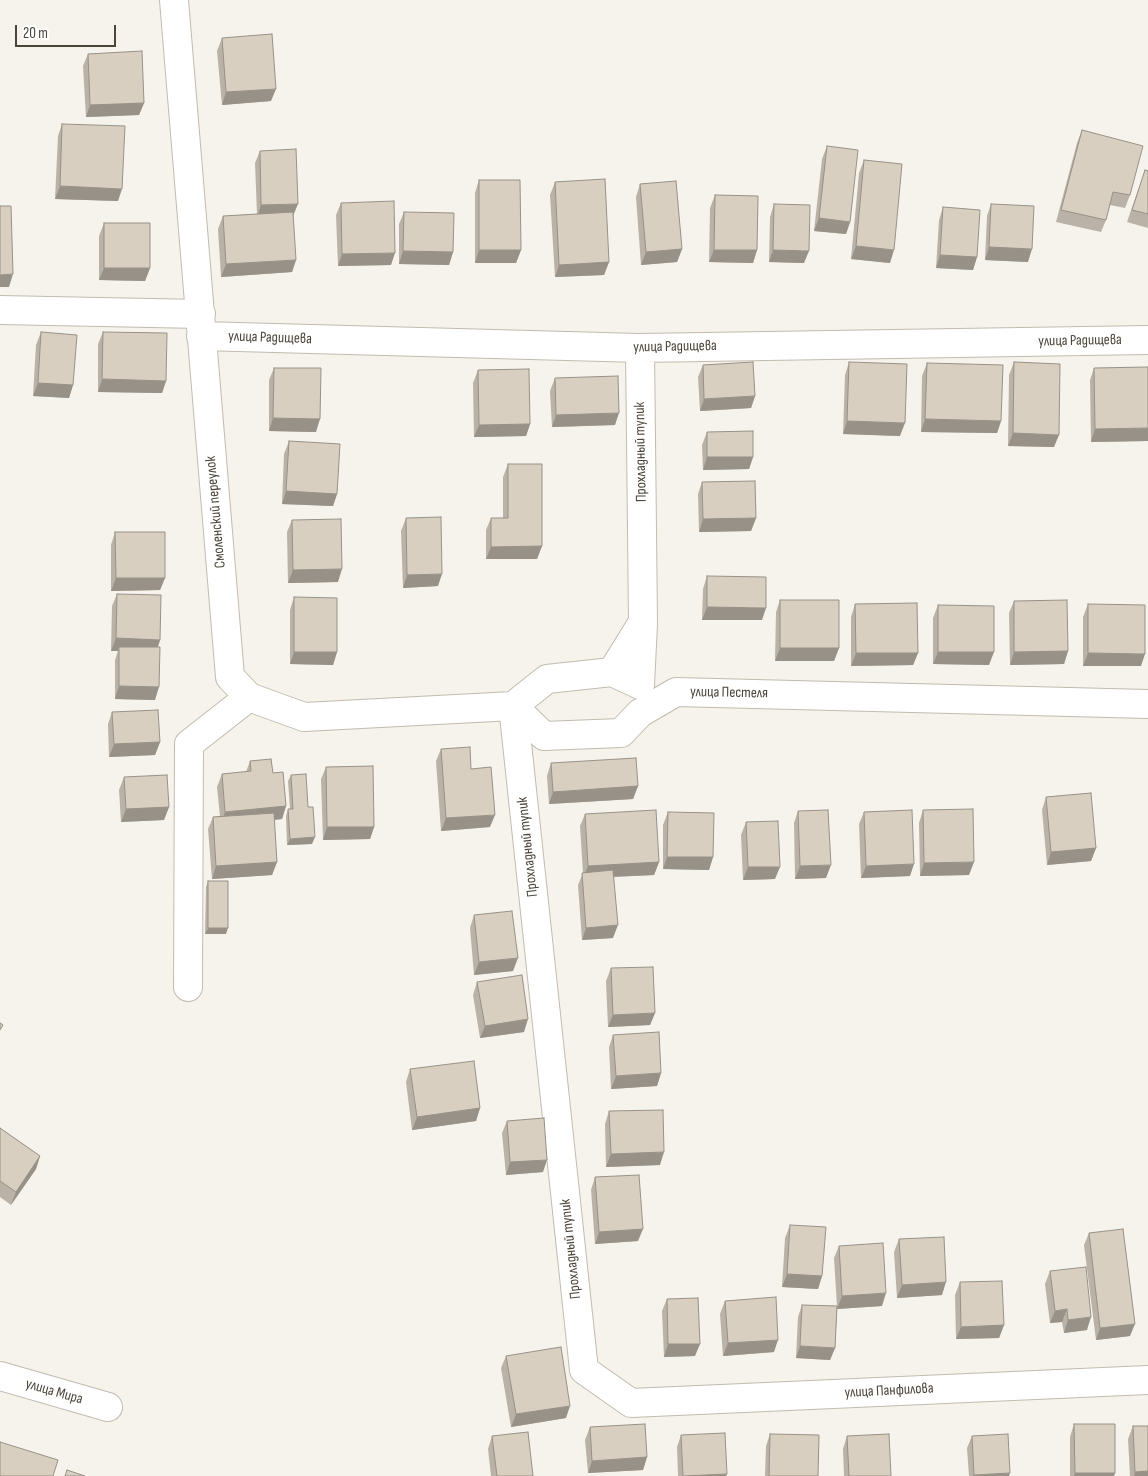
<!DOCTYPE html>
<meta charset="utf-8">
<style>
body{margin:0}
#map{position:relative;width:1148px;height:1476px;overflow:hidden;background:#f6f3ec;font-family:"Sofia Sans Condensed",sans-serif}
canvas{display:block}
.scale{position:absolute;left:15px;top:25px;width:101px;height:22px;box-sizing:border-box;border:2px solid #4b4439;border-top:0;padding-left:6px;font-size:15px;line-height:18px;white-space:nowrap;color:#4b4439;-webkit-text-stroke:4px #fff;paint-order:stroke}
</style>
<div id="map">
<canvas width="1148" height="1476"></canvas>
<div class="scale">20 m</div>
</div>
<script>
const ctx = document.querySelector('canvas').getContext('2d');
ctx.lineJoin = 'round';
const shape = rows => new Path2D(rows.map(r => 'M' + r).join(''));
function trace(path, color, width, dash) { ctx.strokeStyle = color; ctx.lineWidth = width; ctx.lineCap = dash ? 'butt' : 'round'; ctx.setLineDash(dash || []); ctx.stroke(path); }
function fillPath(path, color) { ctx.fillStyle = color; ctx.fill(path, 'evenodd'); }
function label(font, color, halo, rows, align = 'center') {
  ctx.font = font + ' "Sofia Sans Condensed",sans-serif'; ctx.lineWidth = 5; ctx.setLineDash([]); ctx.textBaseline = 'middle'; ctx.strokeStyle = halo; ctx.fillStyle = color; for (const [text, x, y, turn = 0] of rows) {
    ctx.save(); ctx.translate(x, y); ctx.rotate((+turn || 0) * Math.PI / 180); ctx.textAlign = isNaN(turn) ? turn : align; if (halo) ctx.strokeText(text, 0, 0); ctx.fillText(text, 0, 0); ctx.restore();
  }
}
const minor = shape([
 [174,0,230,677,249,697,189,744,188,987],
 [0,310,201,314],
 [201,336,640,348,1148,340],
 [640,348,643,622,612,672,547,679,513,706,584,1370,631,1403,1148,1380],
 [612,672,640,685,643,624],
 [249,697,304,717,513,706,544,736,621,733,640,713,676,692,1148,704],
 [0,1376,108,1407]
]);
const wall = shape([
 [222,38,271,101,222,105,217,51],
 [88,54,144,103,139,115,86,117,83,66],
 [62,124,118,201,55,199,58,136],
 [1082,130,1130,195,1125,208,1110,205,1106,220,1101,232,1056,222,1077,143],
 [827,146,850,222,846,234,814,231,822,159],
 [260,151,296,260,292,272,221,277,218,229,223,216,257,214,255,163],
 [864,160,890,263,851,259,859,173],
 [1145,170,1148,171,1148,228,1127,222],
 [479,180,521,250,516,263,475,263,475,193],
 [555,182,609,262,604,275,555,277,550,195],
 [640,184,682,249,677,262,641,265,636,197],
 [715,195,757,250,753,263,709,262,710,208],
 [341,203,391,265,338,266,336,215],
 [774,204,804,263,769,262,770,217],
 [991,204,1028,262,985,260,987,216],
 [943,207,977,257,973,270,936,268,939,220],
 [404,212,453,252,449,265,399,264,399,224],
 [104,223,150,268,145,281,99,280,99,236],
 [41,332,73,385,69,398,33,396,36,345],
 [103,332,166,381,162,393,98,392,98,344],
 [849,362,900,436,843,434,845,375],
 [1014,362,1054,447,1008,446,1009,375],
 [927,363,1001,421,997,433,921,432,922,376],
 [703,365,755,396,751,408,700,411,698,377],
 [274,368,316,432,269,431,269,380],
 [1094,368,1148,441,1091,442,1090,380],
 [478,370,530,424,526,436,474,437,473,383],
 [555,378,615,425,552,427,550,391],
 [707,432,753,457,749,469,703,470,702,445],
 [289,441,337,494,333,506,282,504,284,454],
 [508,464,542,546,537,559,486,559,486,530,491,518,503,518,503,477],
 [702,482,756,518,751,531,699,532,698,494],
 [406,518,438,586,403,588,401,531],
 [292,520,338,582,288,583,287,532],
 [115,532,165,578,160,590,111,591,111,545],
 [707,576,762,620,702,620,703,589],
 [117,594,160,640,158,647,155,700,115,699,115,660,118,651,111,651,112,606],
 [294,597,337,652,333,665,290,664,290,610],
 [780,600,839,648,834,661,775,661,776,612],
 [1014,601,1068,651,1064,664,1010,665,1009,613],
 [855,604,918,653,913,665,851,666,851,617],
 [1088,604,1141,666,1083,666,1083,617],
 [938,605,989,665,933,664,933,618],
 [112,712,160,742,155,755,109,757,108,724],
 [441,749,490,827,441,831,436,761],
 [250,761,273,773,286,806,282,819,274,820,277,862,272,875,212,879,208,829,213,817,220,816,217,787,222,774,246,772],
 [551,763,638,786,633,799,549,804,547,776],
 [326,767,374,827,370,839,323,840,321,779],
 [291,775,308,807,312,844,287,845,286,816,288,809,290,809,288,781],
 [124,777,169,807,164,820,121,822,119,790],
 [1046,797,1096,848,1091,861,1047,865,1042,810],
 [923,810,969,875,920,876,919,823],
 [798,811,826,878,795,879,794,823],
 [668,812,713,857,709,870,663,869,663,825],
 [864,812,910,876,861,878,859,824],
 [585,814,659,862,654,875,614,877,613,938,582,940,578,885,583,873,580,826],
 [746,822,775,879,743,880,741,835],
 [208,881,226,934,205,934,206,887],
 [474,915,513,971,474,975,470,928],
 [611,968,655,1013,650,1025,608,1027,606,981],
 [477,982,524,1032,480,1038,473,995],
 [613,1035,661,1073,657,1086,611,1089,609,1047],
 [410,1069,480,1108,476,1121,412,1130,406,1082],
 [609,1111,660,1165,606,1167,605,1124],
 [507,1121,543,1172,506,1175,502,1133],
 [0,1128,40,1156,36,1169,11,1205,0,1197],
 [595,1177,638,1241,595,1244,591,1190],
 [790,1225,822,1276,818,1289,782,1287,785,1238],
 [1089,1233,1130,1336,1096,1340,1084,1245],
 [899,1239,942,1295,897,1298,894,1252],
 [839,1246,882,1306,837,1309,835,1348,830,1360,796,1358,798,1317,802,1305,837,1306,834,1258],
 [1050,1271,1087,1330,1064,1333,1062,1322,1050,1323,1045,1284],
 [960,1282,1004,1325,999,1338,956,1339,955,1295],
 [667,1299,695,1356,664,1357,662,1311],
 [725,1301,774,1352,723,1356,720,1314],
 [506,1356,566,1418,511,1427,501,1368],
 [1074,1424,1115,1473,1114,1476,1070,1476,1070,1437],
 [1133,1426,1148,1476,1130,1476,1128,1439],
 [590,1427,647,1457,643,1470,588,1473,585,1440],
 [770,1434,818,1476,765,1476,766,1446],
 [681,1435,727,1474,726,1476,678,1476,677,1447],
 [492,1436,533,1476,491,1476,488,1449],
 [847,1436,891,1476,844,1476,843,1449],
 [972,1436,1009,1476,969,1476,967,1448]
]);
const shadedWall = shape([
 [276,89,271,101,222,105,226,92],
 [144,103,139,115,86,117,90,105],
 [60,186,122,189,118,201,55,199],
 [298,204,293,216,257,218,261,205],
 [819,218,850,222,846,234,814,231],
 [856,246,894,250,890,263,851,259],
 [989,247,1032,249,1028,262,985,260],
 [682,249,677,262,641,265,646,252],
 [479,250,521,250,516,263,475,263],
 [714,250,757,250,753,263,709,262],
 [773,250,809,251,804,263,769,262],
 [403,251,453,252,449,265,399,264],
 [395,253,391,265,338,266,342,254],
 [940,255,977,257,973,270,936,268],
 [296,260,292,272,221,277,226,264],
 [609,262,604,275,555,277,559,265],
 [104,268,150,268,145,281,99,280],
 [13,274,9,287,0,287,0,275],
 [102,379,166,381,162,393,98,392],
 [38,383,73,385,69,398,33,396],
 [755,396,751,408,700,411,704,399],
 [619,413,615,425,552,427,556,415],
 [273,418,320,419,316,432,269,431],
 [925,419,1001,421,997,433,921,432],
 [847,421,905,423,900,436,843,434],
 [530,424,526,436,474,437,479,425],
 [1148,428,1148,441,1091,442,1095,429],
 [1013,433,1059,435,1054,447,1008,446],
 [707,457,753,457,749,469,703,470],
 [286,491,337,494,333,506,282,504],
 [756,518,751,531,699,532,703,519],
 [542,546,537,559,486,559,491,547],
 [342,569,338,582,288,583,293,570],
 [442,574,438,586,403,588,407,575],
 [116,578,165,578,160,590,111,591],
 [707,607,766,608,762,620,702,620],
 [116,638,160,640,156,652,119,647,118,651,111,651],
 [780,648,839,648,834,661,775,661],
 [1068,651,1064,664,1010,665,1014,652],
 [294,652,337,652,333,665,290,664],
 [938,652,994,652,989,665,933,664],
 [856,653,918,653,913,665,851,666],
 [1088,653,1145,654,1141,666,1083,666],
 [119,686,159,687,155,700,115,699],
 [160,742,155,755,109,757,114,744],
 [638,786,633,799,549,804,553,792],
 [286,806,282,819,221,825,225,812],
 [169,807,164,820,121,822,126,809],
 [495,815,490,827,441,831,446,818],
 [327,827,374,827,370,839,323,840],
 [315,837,312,844,287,845,290,839],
 [1096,848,1091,861,1047,865,1051,852],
 [667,857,713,857,709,870,663,869],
 [277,862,272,875,212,879,216,866],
 [659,862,654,875,583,878,588,866],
 [974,862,969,875,920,876,924,863],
 [914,864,910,876,861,878,866,866],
 [831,865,826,878,795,879,800,866],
 [748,867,780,867,775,879,743,880],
 [618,925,613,938,582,940,586,928],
 [208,928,228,928,226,934,205,934],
 [518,958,513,971,474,975,479,962],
 [655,1013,650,1025,608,1027,613,1015],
 [528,1019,524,1032,480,1038,485,1026],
 [661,1073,657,1086,611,1089,616,1076],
 [480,1108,476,1121,412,1130,417,1117],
 [664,1152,660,1165,606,1167,611,1154],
 [40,1156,36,1169,11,1205,16,1192],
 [547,1160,543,1172,506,1175,510,1162],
 [643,1229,638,1241,595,1244,599,1232],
 [787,1274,822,1276,818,1289,782,1287],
 [946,1282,942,1295,897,1298,902,1285],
 [886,1293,882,1306,837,1309,842,1296],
 [1067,1309,1062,1322,1050,1323,1055,1311],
 [1091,1317,1087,1330,1064,1333,1068,1320],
 [1135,1324,1130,1336,1096,1340,1100,1328],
 [1004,1325,999,1338,956,1339,961,1327],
 [778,1340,774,1352,723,1356,728,1343],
 [668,1344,700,1344,695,1356,664,1357],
 [800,1346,835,1348,830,1360,796,1358],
 [570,1406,566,1418,511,1427,516,1414],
 [647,1457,643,1470,588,1473,592,1461],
 [1148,1471,1148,1476,1134,1476,1135,1472],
 [1010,1473,1009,1476,973,1476,974,1475],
 [1075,1473,1115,1473,1114,1476,1074,1476],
 [727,1474,726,1476,687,1476]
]);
const building = shape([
 [272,34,276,89,226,92,222,38,272,34],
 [142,51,144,103,90,105,88,54,142,51],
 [62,124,125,126,122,189,60,186,62,124],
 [1082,130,1143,146,1130,195,1113,192,1106,220,1061,210,1082,130],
 [827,146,858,150,850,222,819,218,827,146],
 [296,149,298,204,261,205,260,151,296,149],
 [864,160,902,164,894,250,856,246,864,160],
 [1145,170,1148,171,1148,214,1132,210,1145,170],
 [605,179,609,262,559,265,555,182,605,179],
 [479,180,520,180,521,250,479,250,479,180],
 [676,181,682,249,646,252,640,184,676,181],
 [715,195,758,196,757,250,714,250,715,195],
 [394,201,395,253,342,254,341,203,394,201],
 [774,204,810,205,809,251,773,250,774,204],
 [991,204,1034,206,1032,249,989,247,991,204],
 [0,206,11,206,13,274,0,275,0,206],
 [943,207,980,210,977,257,940,255,943,207],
 [293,212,296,260,226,264,223,216,293,212],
 [404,212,454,213,453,252,403,251,404,212],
 [104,223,150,223,150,268,104,268,104,223],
 [41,332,77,335,73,385,38,383,41,332],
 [103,332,167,333,166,381,102,379,103,332],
 [753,362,755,396,704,399,703,365,753,362],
 [849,362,907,364,905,423,847,421,849,362],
 [1014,362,1060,364,1059,435,1013,433,1014,362],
 [927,363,1003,365,1001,421,925,419,927,363],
 [1148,367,1148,428,1095,429,1094,368,1148,367],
 [274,368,321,368,320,419,273,418,274,368],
 [529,369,530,424,479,425,478,370,529,369],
 [618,376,619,413,556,415,555,378,618,376],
 [753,431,753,457,707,457,707,432,753,431],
 [289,441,340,444,337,494,286,491,289,441],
 [508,464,542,464,542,546,491,547,491,518,508,518,508,464],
 [755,481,756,518,703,519,702,482,755,481],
 [441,517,442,574,407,575,406,518,441,517],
 [341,519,342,569,293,570,292,520,341,519],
 [115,532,165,532,165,578,116,578,115,532],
 [707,576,766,577,766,608,707,607,707,576],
 [117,594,161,595,160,640,116,638,117,594],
 [294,597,337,598,337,652,294,652,294,597],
 [780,600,839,600,839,648,780,648,780,600],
 [1067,600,1068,651,1014,652,1014,601,1067,600],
 [917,603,918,653,856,653,855,604,917,603],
 [1088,604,1145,605,1145,654,1088,653,1088,604],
 [938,605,994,606,994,652,938,652,938,605],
 [119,647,160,647,159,687,119,686,119,647],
 [158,710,160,742,114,744,112,712,158,710],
 [470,747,471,769,491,767,495,815,446,818,441,749,470,747],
 [636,758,638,786,553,792,551,763,636,758],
 [271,759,273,773,283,772,286,806,225,812,222,774,251,771,250,761,271,759],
 [373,766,374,827,327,827,326,767,373,766],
 [306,774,308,807,313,807,315,837,290,839,288,809,293,809,291,775,306,774],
 [167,775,169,807,126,809,124,777,167,775],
 [1091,793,1096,848,1051,852,1046,797,1091,793],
 [973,809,974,862,924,863,923,810,973,809],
 [656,810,659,862,588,866,585,814,656,810],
 [828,810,831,865,800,866,798,811,828,810],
 [912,810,914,864,866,866,864,812,912,810],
 [668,812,714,813,713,857,667,857,668,812],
 [274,813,277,862,216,866,213,817,274,813],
 [778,821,780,867,748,867,746,822,778,821],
 [613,870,618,925,586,928,582,873,613,870],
 [208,881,228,881,228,928,208,928,208,881],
 [512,911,518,958,479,962,474,915,512,911],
 [653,967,655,1013,613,1015,611,968,653,967],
 [522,975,528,1019,485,1026,477,982,522,975],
 [0,1023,3,1025,0,1030,0,1023],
 [659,1032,661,1073,616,1076,613,1035,659,1032],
 [474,1061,480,1108,417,1117,410,1069,474,1061],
 [663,1110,664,1152,611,1154,609,1111,663,1110],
 [544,1118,547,1160,510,1162,507,1121,544,1118],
 [0,1128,40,1156,16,1192,0,1181,0,1128],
 [639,1175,643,1229,599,1232,595,1177,639,1175],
 [790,1225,826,1227,822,1276,787,1274,790,1225],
 [1123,1229,1135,1324,1100,1328,1089,1233,1123,1229],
 [944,1237,946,1282,902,1285,899,1239,944,1237],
 [883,1243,886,1293,842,1296,839,1246,883,1243],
 [1086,1267,1091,1317,1068,1320,1067,1309,1055,1311,1050,1271,1086,1267],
 [1002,1281,1004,1325,961,1327,960,1282,1002,1281],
 [776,1297,778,1340,728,1343,725,1301,776,1297],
 [698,1298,700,1344,668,1344,667,1299,698,1298],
 [802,1305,837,1306,835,1348,800,1346,802,1305],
 [561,1347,570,1406,516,1414,506,1356,561,1347],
 [645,1424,647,1457,592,1461,590,1427,645,1424],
 [1074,1424,1115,1424,1115,1473,1075,1473,1074,1424],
 [1133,1426,1148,1426,1148,1471,1135,1472,1133,1426],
 [528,1432,533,1476,497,1476,492,1436,528,1432],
 [725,1433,727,1474,683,1476,681,1435,725,1433],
 [770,1434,819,1435,818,1476,769,1476,770,1434],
 [889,1434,891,1476,849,1476,847,1436,889,1434],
 [1008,1434,1010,1473,974,1475,972,1436,1008,1434],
 [0,1442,58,1460,53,1476,0,1476,0,1442],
 [67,1470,85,1476,65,1476,67,1470]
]);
const streetNames = [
 ["улица Радищева",270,338,2],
 ["улица Радищева",1080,341,-1],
 ["улица Радищева",675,347,-1],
 ["Прохладный тупик",641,452,-91],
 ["Смоленский переулок",216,512,-95],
 ["улица Пестеля",729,693,1],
 ["Прохладный тупик",528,847,-96],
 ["Прохладный тупик",571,1249,-96],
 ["улица Панфилова",889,1391,-3],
 ["улица Мира",54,1392,16]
];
trace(minor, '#c2bbae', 30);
trace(minor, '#fff', 28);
fillPath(wall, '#bab2a6');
fillPath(shadedWall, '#979187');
fillPath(building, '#d8cfc1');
trace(building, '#979187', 1);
label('15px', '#4b4439', '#fff', streetNames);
</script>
